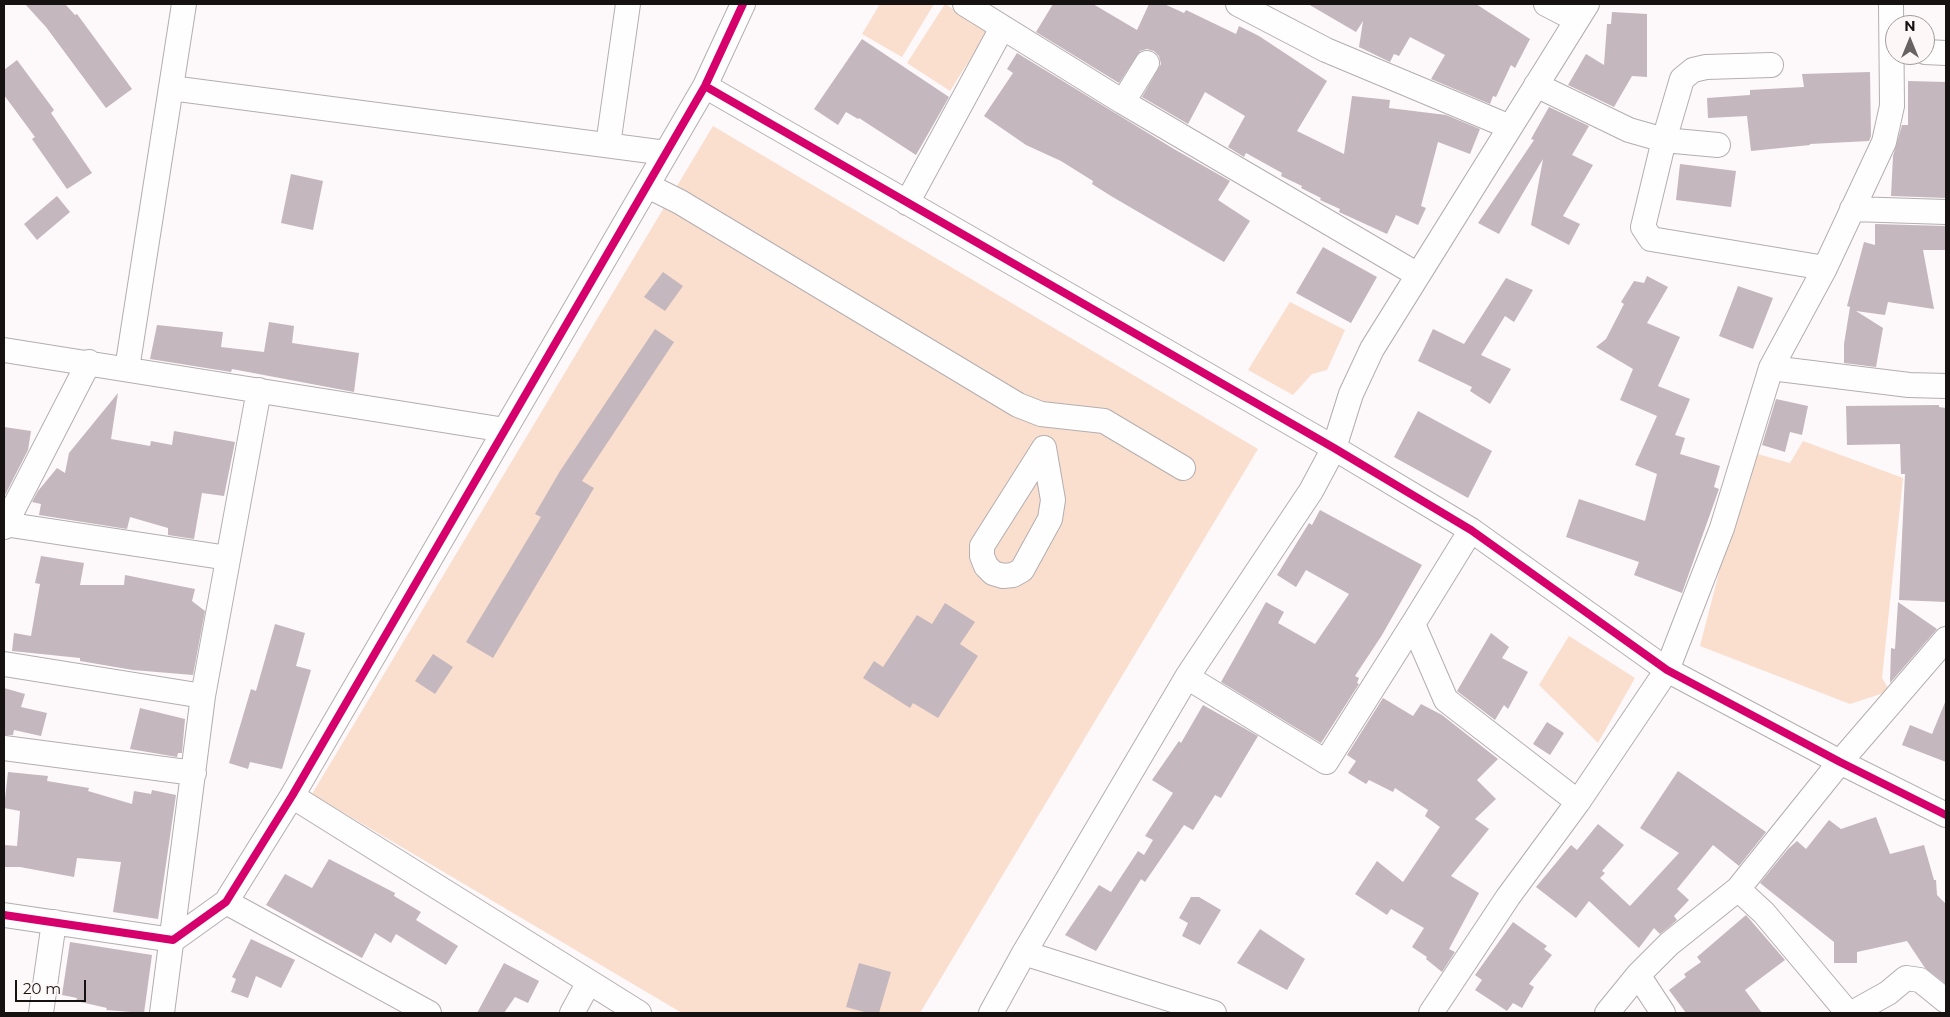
<!DOCTYPE html>
<style>
body{margin:0}
#map{position:relative;width:1950px;height:1017px;overflow:hidden;background:#fdf8f9;font-family:Montserrat,sans-serif}
canvas{display:block}
.frame{position:absolute;inset:0;border:5px solid #171212;pointer-events:none}
.north{position:absolute;left:1885px;top:15px;width:50px;height:50px;box-sizing:border-box;background:#fef7f8;border:1px solid #a29b9c;border-radius:50%;rotate:0deg;font-size:14px;font-weight:700;line-height:20px;text-align:center;color:#171212}
.north::after{content:'';display:block;margin:auto;width:18px;height:22px;background:#686263;clip-path:polygon(50% 0,100% 100%,50% 72%,0 100%)}
.scale{position:absolute;left:15px;top:980px;width:71px;height:22px;box-sizing:border-box;border:2px solid #171212;border-top:0;padding-left:6px;font-size:15px;line-height:18px;white-space:nowrap;color:#171212;-webkit-text-stroke:4px #fef7f8;paint-order:stroke}
</style>
<div id="map">
<canvas width="1950" height="1017"></canvas>
<div class="frame"></div>
<div class="north">N</div>
<div class="scale">20 m</div>
</div>
<script>
const ctx = document.querySelector('canvas').getContext('2d');
ctx.lineJoin = 'round';
function fillPath(path, color) { ctx.fillStyle = color; ctx.fill(path, 'evenodd'); }
const shape = rows => new Path2D(rows.map(r => 'M' + r).join(''));
function trace(path, color, width, dash) { ctx.strokeStyle = color; ctx.lineWidth = width; ctx.lineCap = dash ? 'butt' : 'round'; ctx.setLineDash(dash || []); ctx.stroke(path); }
const green = shape([
 [880,4,934,4,902,57,862,34],
 [945,4,988,31,950,91,907,63],
 [713,126,1258,449,920,1013,682,1013,312,794],
 [1290,302,1345,330,1327,370,1312,374,1293,395,1248,370],
 [1803,441,1903,478,1882,678,1890,691,1850,704,1700,646,1750,452,1790,463],
 [1569,636,1635,678,1598,743,1539,685]
]);
const building = shape([
 [25,4,65,4,75,15,77,14,132,89,106,108,46,27],
 [1053,4,1093,4,1137,30,1149,4,1164,4,1184,13,1186,10,1236,34,1239,26,1259,36,1327,81,1297,131,1344,154,1352,96,1390,100,1389,108,1446,115,1480,129,1470,154,1438,142,1421,206,1426,208,1418,225,1396,215,1387,234,1339,212,1340,209,1320,200,1321,198,1301,188,1302,186,1281,176,1282,173,1246,153,1244,157,1228,147,1245,116,1205,92,1188,124,1142,97,1161,64,1159,56,1154,51,1147,49,1140,51,1119,83,1036,32],
 [1308,4,1476,4,1530,39,1515,68,1511,65,1496,97,1493,96,1490,104,1431,79,1445,55,1410,37,1399,56,1394,54,1390,62,1359,47,1363,21,1356,32],
 [1612,12,1647,14,1647,77,1632,76,1614,107,1568,85,1586,54,1604,65,1607,24,1611,24],
 [862,39,949,97,916,155,859,118,858,119,846,112,838,125,814,109],
 [1017,53,1174,149,1230,181,1218,200,1250,221,1224,262,1111,196,1092,184,1093,181,1061,161,1026,145,984,116,1013,73,1007,69],
 [17,60,54,110,51,113,92,173,67,189,32,139,35,137,4,95,4,70],
 [1870,72,1871,136,1869,141,1810,144,1810,145,1751,151,1747,116,1708,118,1707,98,1750,95,1750,90,1804,87,1802,74],
 [1908,81,1946,82,1946,198,1891,196,1893,156,1902,125,1908,125],
 [1549,107,1589,126,1572,155,1593,165,1563,216,1580,224,1569,245,1531,225,1543,159,1499,234,1478,223,1534,140,1531,139],
 [1680,164,1736,171,1731,207,1676,200],
 [291,174,323,181,313,230,281,223],
 [57,196,70,212,37,240,24,224],
 [1875,224,1946,226,1946,250,1923,250,1934,309,1888,302,1885,315,1856,311,1883,328,1876,367,1844,363,1844,344,1850,307,1847,306,1864,242,1875,245],
 [1323,247,1377,277,1351,323,1296,293],
 [663,272,683,286,665,311,644,297],
 [1647,276,1668,287,1647,323,1680,337,1658,386,1690,399,1675,435,1685,438,1680,454,1720,466,1714,487,1719,489,1682,593,1634,575,1639,562,1566,537,1579,499,1645,521,1657,474,1635,465,1657,416,1620,400,1633,369,1596,347,1606,339,1624,304,1621,302,1634,281,1644,283],
 [1506,278,1533,290,1514,322,1505,316,1481,355,1511,369,1490,404,1470,391,1472,387,1418,361,1433,329,1464,344],
 [1738,286,1773,298,1753,349,1719,336],
 [269,322,294,326,292,343,359,353,354,392,232,369,231,372,150,359,157,325,223,332,221,347,264,352],
 [655,329,674,342,582,481,594,488,493,658,466,642,541,517,535,514,560,471],
 [118,393,111,439,150,446,151,441,172,445,174,431,235,442,224,496,202,493,194,539,168,535,168,528,130,517,127,529,39,515,41,504,32,502,38,491,57,468,65,473,69,453],
 [1776,399,1808,406,1802,435,1790,432,1785,452,1762,445],
 [1939,405,1939,407,1946,408,1946,602,1899,600,1905,474,1901,474,1900,444,1847,445,1846,406],
 [1418,411,1492,451,1468,498,1394,457],
 [4,427,31,431,28,450,4,497],
 [1320,510,1422,565,1382,635,1355,676,1359,678,1357,683,1359,684,1321,743,1221,682,1266,602,1284,612,1278,623,1315,644,1349,594,1306,570,1296,587,1277,575,1309,523,1312,525],
 [41,556,84,563,80,585,124,585,125,575,195,589,192,601,205,611,193,675,133,670,80,661,80,658,12,651,14,633,31,636,40,584,35,583],
 [1898,602,1937,629,1890,683,1891,648,1895,649],
 [945,603,975,622,960,644,978,656,938,718,913,703,910,708,863,678,874,661,883,667,917,615,932,624],
 [275,624,305,633,296,666,311,670,282,769,250,762,248,769,229,763,251,689,256,691],
 [1491,633,1509,647,1502,658,1528,672,1508,709,1504,705,1495,720,1457,691],
 [433,654,453,667,435,694,415,681],
 [4,688,25,694,21,707,47,713,41,736,14,730,13,735,4,735],
 [1383,698,1413,716,1421,704,1442,715,1498,759,1477,780,1496,799,1475,819,1489,829,1451,876,1479,893,1449,949,1455,952,1442,972,1426,959,1427,957,1412,947,1424,928,1391,909,1387,915,1355,894,1377,861,1403,882,1440,827,1425,816,1428,810,1395,788,1393,792,1369,780,1366,784,1348,773,1356,761,1347,755],
 [1946,700,1946,762,1902,745,1910,725,1932,734],
 [1203,705,1258,736,1221,798,1215,795,1193,830,1184,825,1145,882,1141,879,1096,951,1065,935,1099,885,1111,892,1138,851,1144,855,1153,840,1145,836,1173,793,1152,780,1179,741,1181,743],
 [140,708,185,719,182,753,178,753,177,757,130,749],
 [1547,722,1564,733,1550,755,1533,744],
 [1678,771,1766,832,1739,866,1713,845,1677,889,1689,900,1674,916,1677,920,1669,927,1660,934,1654,928,1639,948,1589,901,1576,918,1536,887,1571,845,1577,850,1598,824,1624,845,1602,871,1605,873,1600,878,1630,906,1679,853,1640,828],
 [8,772,48,776,47,781,89,788,88,791,132,804,134,791,151,794,152,790,176,795,158,919,113,912,121,862,77,858,74,877,20,867,4,867,4,845,17,846,20,811,4,808],
 [1876,817,1890,854,1924,845,1934,880,1936,880,1937,895,1946,904,1946,984,1925,968,1907,941,1857,952,1857,963,1834,963,1834,942,1760,883,1788,849,1797,841,1806,849,1829,820,1841,829],
 [329,859,395,893,394,896,421,912,416,920,458,946,446,965,396,934,391,943,375,933,362,958,266,905,285,874,312,888],
 [1191,897,1199,897,1221,910,1200,945,1182,936,1188,923,1179,918],
 [1746,915,1785,960,1745,990,1762,1013,1686,1013,1669,990,1686,977,1684,974,1701,962,1697,957],
 [1513,922,1547,946,1544,949,1552,955,1529,984,1534,987,1522,1008,1513,1003,1507,1011,1475,990,1482,980,1475,975],
 [1260,929,1305,959,1287,990,1237,963],
 [251,939,295,960,281,988,256,976,248,998,231,992,236,979,232,977],
 [70,942,152,955,144,1013,106,1010,107,1008,76,1001,77,998,62,995],
 [504,963,539,981,528,1003,515,997,504,1013,477,1013],
 [859,963,891,972,879,1013,868,1013,846,1007]
]);
const minor = shape([
 [965,4,1123,102,1418,275],
 [1238,4,1326,50,1510,127],
 [1546,4,1577,20],
 [1925,52,1946,53],
 [1771,65,1706,67,1693,70,1682,79,1664,140,1643,227,1651,239,1825,268],
 [1536,85,1629,130,1664,140,1718,145],
 [705,86,1334,448,1471,530,1667,670,1840,762,1946,815],
 [171,88,666,153],
 [1123,102,1147,63],
 [608,145,628,4],
 [648,186,680,202,1018,405,1041,414,1104,421,1183,468],
 [907,203,1002,28],
 [1852,209,1946,212],
 [4,350,505,430],
 [1771,368,1909,385,1946,386],
 [127,369,184,4],
 [1044,448,1053,500,1050,519,1022,570,1013,575,1003,576,993,573,986,566,982,556,982,546,1044,448],
 [4,524,228,558],
 [4,527,89,362],
 [1471,530,1413,624,1446,700,1578,802],
 [4,664,203,696],
 [1187,677,1326,762,1413,624],
 [4,748,194,773],
 [292,796,639,1013],
 [1738,889,1764,913,1848,1013],
 [226,902,429,1013],
 [4,915,173,940,226,902,292,796,705,86,743,4],
 [1024,953,1214,1013],
 [1638,975,1663,1013],
 [41,1013,54,922],
 [162,1013,203,696,259,390],
 [572,1013,589,982],
 [991,1013,1024,953,1187,677,1311,491,1334,448,1351,394,1372,349,1587,4],
 [1431,1013,1508,897,1578,802,1667,670,1722,528,1771,368,1825,268,1884,142,1892,106,1891,4],
 [1607,1013,1638,975,1669,944,1738,889,1840,762,1946,639],
 [1852,1013,1888,993,1906,978,1920,980,1946,1001]
]);
const cycleway = shape([
 [705,86,1334,448,1471,530,1667,670,1840,762,1946,815],
 [4,915,173,940,226,902,292,796,705,86,743,4]
]);
fillPath(green, '#fadfcf');
fillPath(building, '#c4b7bd');
trace(minor, '#b3aeaf', 26);
trace(minor, '#fffefe', 24);
trace(cycleway, '#d6006c', 8);
</script>
